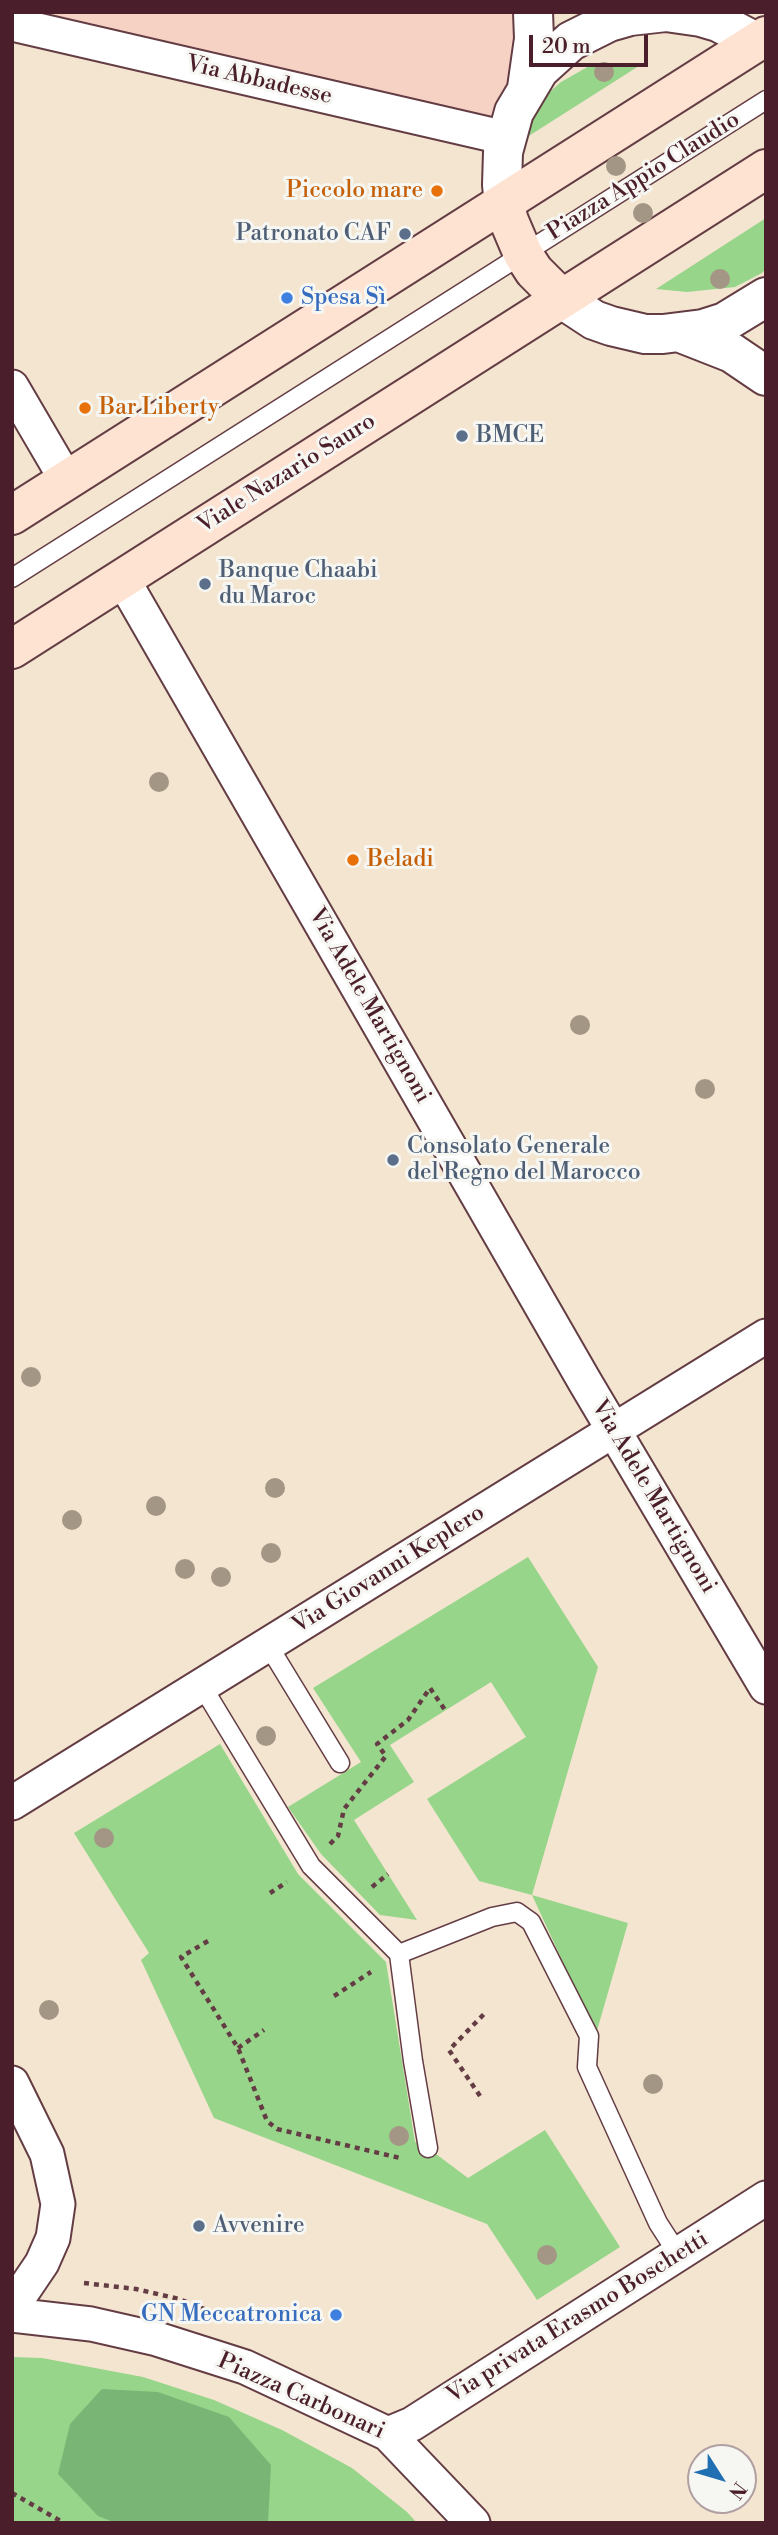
<!DOCTYPE html>
<meta charset="utf-8">
<style>
body{margin:0}
#map{position:relative;width:778px;height:2535px;overflow:hidden;background:#f4e5d0;font-family:"Libre Bodoni",serif}
canvas{display:block}
.frame{position:absolute;inset:0;border:14px solid #4a1f2b;pointer-events:none}
.north{position:absolute;left:687px;top:2444px;width:70px;height:70px;box-sizing:border-box;background:#f6f6f2;border:2px solid #b1a0a2;border-radius:50%;rotate:127deg;font-size:19px;font-weight:700;line-height:28px;text-align:center;color:#4a1f2b}
.north::after{content:'';display:block;margin:auto;width:24px;height:32px;background:#1f6fb2;clip-path:polygon(50% 0,100% 100%,50% 72%,0 100%)}
.scale{position:absolute;left:529px;top:35px;width:119px;height:32px;box-sizing:border-box;border:4px solid #4a1f2b;border-top:0;padding-left:9px;font-size:21px;line-height:24px;white-space:nowrap;color:#4a1f2b;-webkit-text-stroke:5px #f6f6f2;paint-order:stroke}
</style>
<div id="map">
<canvas width="778" height="2535"></canvas>
<div class="frame"></div>
<div class="north">N</div>
<div class="scale">20 m</div>
</div>
<script>
const ctx = document.querySelector('canvas').getContext('2d');
ctx.lineJoin = 'round';
function fillPath(path, color) { ctx.fillStyle = color; ctx.fill(path, 'evenodd'); }
const shape = rows => new Path2D(rows.map(r => 'M' + r).join(''));
function trace(path, color, width, dash) { ctx.strokeStyle = color; ctx.lineWidth = width; ctx.lineCap = dash ? 'butt' : 'round'; ctx.setLineDash(dash || []); ctx.stroke(path); }
function label(font, color, halo, rows, align = 'center') {
  ctx.font = font + ' "Libre Bodoni",serif'; ctx.lineWidth = 6; ctx.setLineDash([]); ctx.textBaseline = 'middle'; ctx.strokeStyle = halo; ctx.fillStyle = color; for (const [text, x, y, turn = 0] of rows) {
    ctx.save(); ctx.translate(x, y); ctx.rotate((+turn || 0) * Math.PI / 180); ctx.textAlign = isNaN(turn) ? turn : align; if (halo) ctx.strokeText(text, 0, 0); ctx.fillText(text, 0, 0); ctx.restore();
  }
}
const built = shape([
 [12,12,519,12,502,132]
]);
const green = shape([
 [642,64,524,139,531,117,545,96,561,82,591,65],
 [766,218,766,268,762,273,735,287,687,292,656,289],
 [528,1557,598,1667,532,1895,628,1923,596,2034,532,1895,479,1881,427,1799,526,1737,491,1682,390,1745,414,1782,354,1820,417,1920,380,1915,321,1854,288,1807,361,1762,313,1688],
 [220,1744,298,1874,386,1962,415,2142,428,2148,468,2178,545,2130,620,2247,537,2300,487,2224,214,2118,141,1960,149,1953,74,1833],
 [12,2357,42,2358,143,2377,214,2400,282,2430,352,2468,407,2512,417,2523,12,2523]
]);
const forest = shape([
 [102,2389,158,2392,229,2417,271,2465,268,2523,116,2523,98,2516,58,2474,70,2424]
]);
const path = shape([
 [330,1844,338,1836,344,1809,386,1756,377,1744,408,1720,430,1688,445,1710],
 [372,1887,388,1874],
 [270,1893,287,1882],
 [208,1941,181,1957,238,2048,267,2121,277,2129,400,2158],
 [334,1996,371,1972],
 [238,2048,264,2030],
 [480,2096,449,2050,487,2011],
 [84,2283,136,2289,179,2299,237,2322],
 [12,2493,64,2523]
]);
const service = shape([
 [12,578,766,100],
 [268,1645,340,1763],
 [202,1686,311,1866,399,1954,492,1917,517,1912,531,1922,589,2036,587,2067,658,2223,678,2254],
 [399,1954,413,2061,428,2148]
]);
const minor = shape([
 [12,24,506,138],
 [12,387,67,481],
 [122,578,585,1382,766,1687],
 [12,1803,766,1336],
 [12,2083,47,2154,58,2204,53,2238,42,2263,19,2297,12,2301],
 [12,2315,91,2324,157,2339,245,2367,388,2434,473,2523],
 [388,2434,412,2424,766,2198]
]);
const tertiary = shape([
 [527,88,534,39,533,12],
 [504,203,502,185,503,152,514,112,539,70,571,41,609,22,630,16,666,12,701,17,718,22,756,42],
 [562,299,594,320,611,326,645,334,663,334,703,329,725,322,766,297],
 [681,333,732,353,766,376]
]);
const secondary = shape([
 [504,203,509,221,523,254,534,271,562,299],
 [12,515,766,36],
 [12,649,766,169]
]);
const trees = [
 [604,72],
 [616,166],
 [643,213],
 [720,279],
 [159,782],
 [580,1025],
 [705,1089],
 [31,1377],
 [275,1488],
 [156,1506],
 [72,1520],
 [271,1553],
 [185,1569],
 [221,1577],
 [266,1736],
 [104,1838],
 [49,2010],
 [653,2084],
 [399,2136],
 [547,2255]
];
const markers = [
 [437,191,7,"#e8710a"],
 [405,234,7,"#5c6f8a"],
 [287,298,7,"#3f7fe0"],
 [85,408,7,"#e8710a"],
 [462,436,7,"#5c6f8a"],
 [205,584,7,"#5c6f8a"],
 [353,860,7,"#e8710a"],
 [393,1160,7,"#5c6f8a"],
 [199,2226,7,"#5c6f8a"],
 [336,2315,7,"#3f7fe0"]
];
const streetNames = [
 ["Via Abbadesse",259,81,13],
 ["Piazza Appio Claudio",644,177,-32],
 ["Viale Nazario Sauro",287,474,-32],
 ["Via Adele Martignoni",369,1006,60],
 ["Via Adele Martignoni",653,1497,59],
 ["Via Giovanni Keplero",389,1570,-32],
 ["Via privata Erasmo Boschetti",578,2318,-32],
 ["Piazza Carbonari",301,2397,24]
];
const foodNames = [
 ["Piccolo mare",423,191,"right"],
 ["Bar Liberty",99,408],
 ["Beladi",367,860]
];
const serviceNames = [
 ["Patronato CAF",391,234,"right"],
 ["BMCE",476,436],
 ["Banque Chaabi",219,571],
 ["du Maroc",219,597],
 ["Consolato Generale",407,1147],
 ["del Regno del Marocco",407,1173],
 ["Avvenire",213,2226]
];
const shopNames = [
 ["Spesa Sì",301,298],
 ["GN Meccatronica",322,2315,"right"]
];
fillPath(built, '#f6d2c4');
fillPath(green, '#97d58a');
fillPath(forest, '#79b676');
trace(service, '#643d44', 21);
trace(minor, '#643d44', 37);
trace(tertiary, '#643d44', 42);
trace(secondary, '#643d44', 42);
trace(path, '#643d44', 4.5, [5, 5]);
trace(service, '#fff', 18);
trace(minor, '#fff', 33);
trace(tertiary, '#fff', 38);
trace(secondary, '#fee3d2', 38);
ctx.fillStyle = '#a39685';
for (const [x, y] of trees) { ctx.beginPath(); ctx.arc(x, y, 10, 0, 2 * Math.PI); ctx.fill(); }
for (const [x, y, r, color] of markers) { const dot = new Path2D(); dot.arc(x, y, r, 0, 2 * Math.PI); ctx.fillStyle = color; ctx.fill(dot); trace(dot, '#f6f6f2', 2.5); }
label('23px', '#4a1f2b', '#f6f6f2', streetNames);
label('23px', '#c56008', '#f6f6f2', foodNames, 'left');
label('23px', '#4e5e75', '#f6f6f2', serviceNames, 'left');
label('23px', '#366cbe', '#f6f6f2', shopNames, 'left');
</script>
